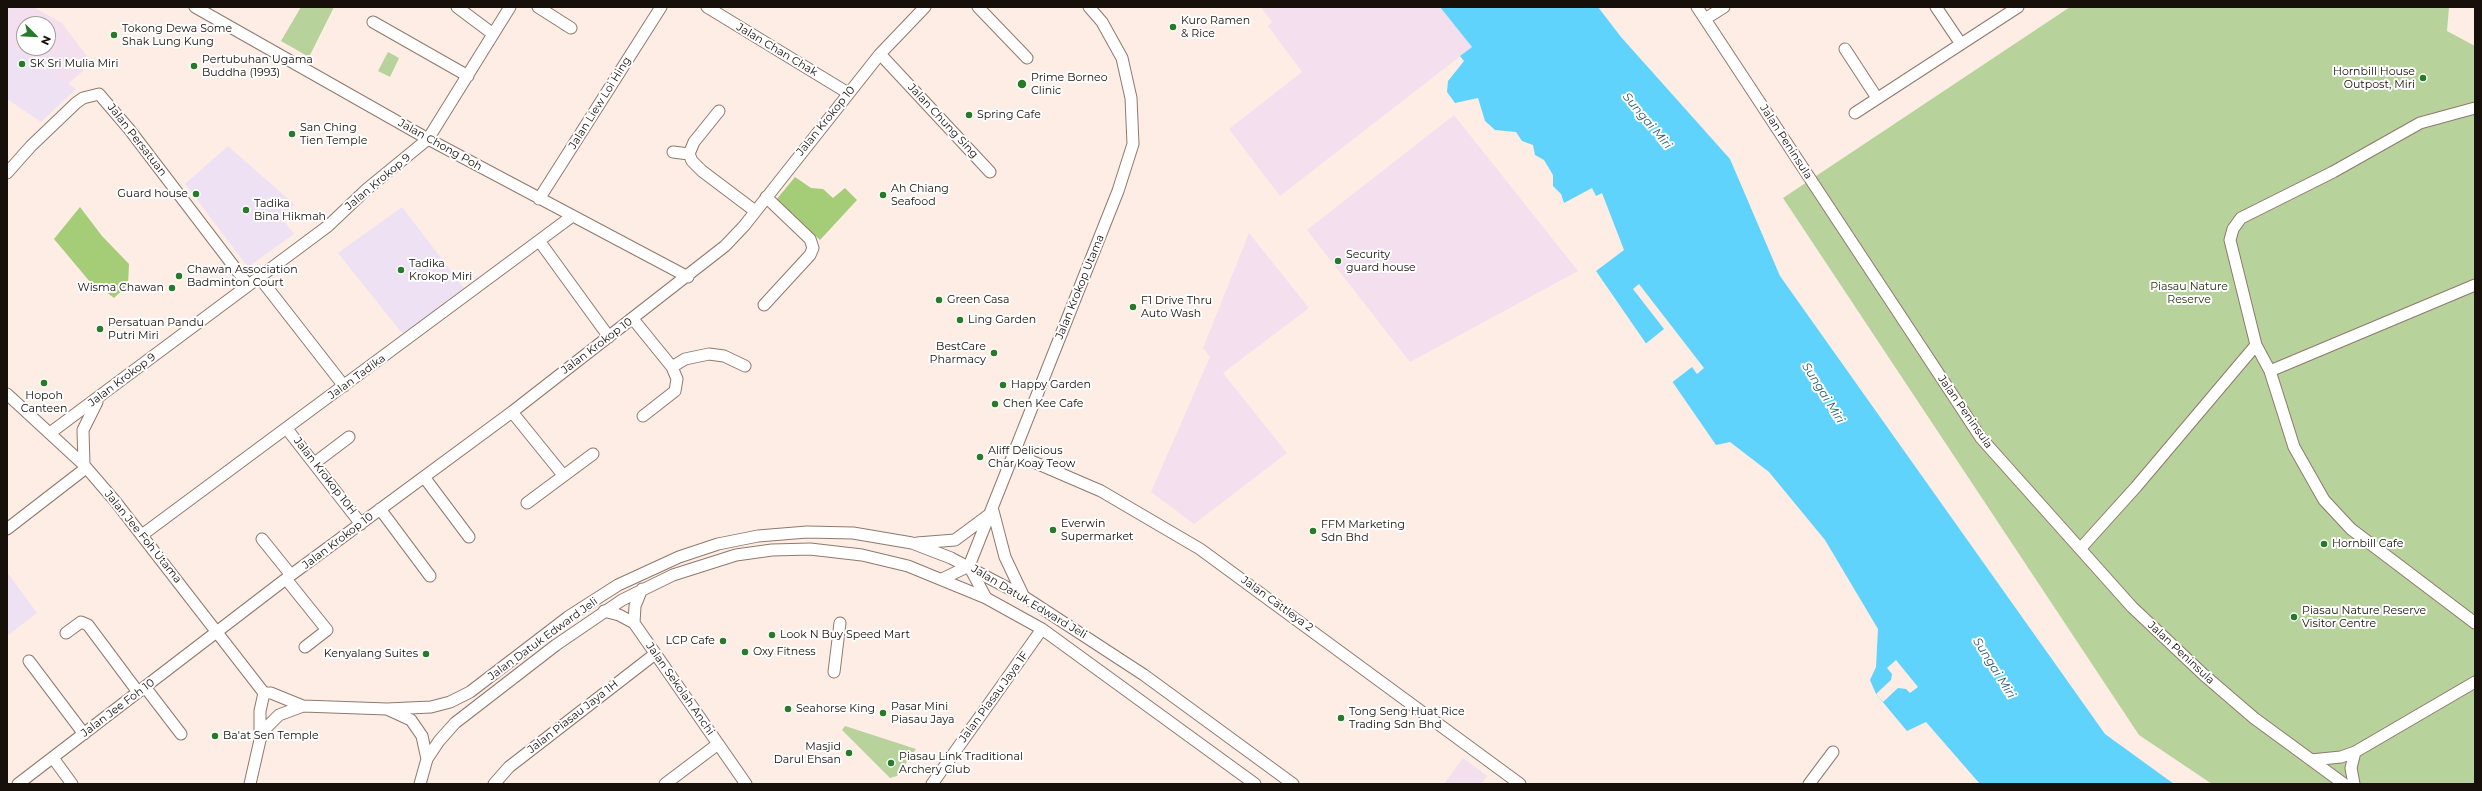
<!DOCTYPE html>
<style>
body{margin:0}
#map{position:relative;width:2482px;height:791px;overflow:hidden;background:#fdede4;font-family:Montserrat,sans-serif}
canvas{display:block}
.frame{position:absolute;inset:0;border:8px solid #170f0a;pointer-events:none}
.north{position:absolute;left:16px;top:16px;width:40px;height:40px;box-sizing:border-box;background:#fff;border:1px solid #a29f9d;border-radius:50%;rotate:114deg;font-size:11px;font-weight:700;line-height:16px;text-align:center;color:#170f0a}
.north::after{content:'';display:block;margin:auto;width:14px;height:18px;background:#267b28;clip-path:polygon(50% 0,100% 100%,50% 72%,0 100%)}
</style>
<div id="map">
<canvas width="2482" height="791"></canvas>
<div class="frame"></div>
<div class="north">N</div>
</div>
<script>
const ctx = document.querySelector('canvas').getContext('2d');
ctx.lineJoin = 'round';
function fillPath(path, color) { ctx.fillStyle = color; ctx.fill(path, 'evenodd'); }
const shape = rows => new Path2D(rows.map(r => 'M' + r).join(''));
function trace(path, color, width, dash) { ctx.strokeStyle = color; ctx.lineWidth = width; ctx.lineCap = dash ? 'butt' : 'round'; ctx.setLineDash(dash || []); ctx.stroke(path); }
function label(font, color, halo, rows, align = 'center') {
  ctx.font = font + ' Montserrat,sans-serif'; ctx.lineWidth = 4; ctx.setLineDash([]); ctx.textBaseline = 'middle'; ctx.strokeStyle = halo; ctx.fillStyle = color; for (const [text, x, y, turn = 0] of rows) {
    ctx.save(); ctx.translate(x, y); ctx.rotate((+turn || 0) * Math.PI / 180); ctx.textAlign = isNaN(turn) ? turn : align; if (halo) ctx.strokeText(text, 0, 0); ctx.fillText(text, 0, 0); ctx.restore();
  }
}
const industrial = shape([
 [7,7,33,7,62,23,92,63,68,84,7,43],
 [24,24,48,24,48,48,24,48],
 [1261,7,1440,7,1472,47,1280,196,1229,129,1302,72,1268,26,1272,22],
 [1454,115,1578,271,1410,362,1307,230],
 [1249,233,1309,308,1223,373,1287,453,1194,524,1151,492,1210,357,1203,348],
 [1463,758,1487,776,1481,784,1444,784]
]);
const education = shape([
 [7,43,76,89,41,122,7,99],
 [228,146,295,205,280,216,294,234,248,267,185,184],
 [402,207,464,288,405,333,401,332,338,253],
 [7,572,37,613,7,636]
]);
const green = shape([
 [301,7,334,7,309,57,281,41],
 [2070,7,2449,7,2447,31,2475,46,2475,784,2212,784,2139,735,1783,198],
 [388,52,399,58,390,77,378,71],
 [845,726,916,749,897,776,890,778,842,730]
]);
const forest = shape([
 [795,177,811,188,823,189,833,198,845,188,857,200,820,240,776,200],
 [80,207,102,236,129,264,128,285,114,298,101,288,96,289,54,239]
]);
const water = shape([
 [1440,7,1598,7,1621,37,1730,159,1780,276,2105,734,2174,784,1980,784,1926,722,1907,731,1876,694,1870,680,1876,667,1878,629,1825,540,1769,472,1730,442,1716,445,1596,271,1624,250,1602,193,1596,196,1592,188,1564,203,1561,194,1553,186,1553,175,1544,160,1535,155,1533,145,1522,141,1516,132,1495,130,1485,121,1478,98,1455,103,1447,92,1448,81,1464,61,1460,56,1472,47]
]);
const pier = shape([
 [1639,284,1704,368,1697,374,1692,367,1670,384,1644,345,1664,329,1633,289],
 [1896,660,1918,687,1910,693,1906,689,1898,688,1883,702,1876,694,1891,680,1892,674,1887,668]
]);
const minor = shape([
 [195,7,428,139,688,277],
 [457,7,493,34],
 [538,7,571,28],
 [707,7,848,93],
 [978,7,1027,58],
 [1697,7,1981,438,2132,607,2204,675,2254,718,2344,784],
 [1936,7,1961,44],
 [1705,19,1724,7],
 [373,22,468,76],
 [1845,49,1877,98],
 [880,54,990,172],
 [2475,108,2420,123,2333,172,2241,218,2233,229,2230,240,2256,345,2270,371,2294,447,2324,500,2351,529,2475,623],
 [719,111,694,142,689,154,692,161,702,171,755,211],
 [1855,113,2018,7],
 [673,152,689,154],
 [7,173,31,146,76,103,83,98,99,94,129,129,248,285],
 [539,199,661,7],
 [540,242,609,337],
 [259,277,344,386],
 [764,305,810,255,813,248,810,239,766,197],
 [633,319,672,367,685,359,709,354,724,356,745,366],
 [2270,371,2475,285],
 [7,394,84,465,115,501,264,693],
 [512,412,563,475],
 [643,416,675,391,677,379,672,367],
 [287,429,361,524],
 [50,433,328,226,367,189,428,139,510,7],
 [1015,454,1101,491,1200,549,1520,784],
 [316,462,349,437],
 [84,465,83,430,97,402],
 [424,477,469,537],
 [527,503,593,454],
 [380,509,430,576],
 [993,511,1005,557,1023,595],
 [7,529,86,468],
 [142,535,571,217],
 [262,539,291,575],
 [917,543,955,540,990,514],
 [2080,549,2136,487,2256,345],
 [969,566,1118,191,1133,144,1131,98,1122,58,1102,22,1089,7],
 [969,566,986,598],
 [286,579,327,630,305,647],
 [942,579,969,566],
 [642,589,635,606,634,623,746,784],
 [604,611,619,615,634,623],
 [66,633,81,622,88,625,138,692],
 [29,661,84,734],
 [834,672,840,623],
 [145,687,181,734],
 [264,693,271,693,303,706],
 [387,709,431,707,450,702,470,692,568,617,618,585,679,557,718,544,758,536,807,532,853,533,912,543,951,558,1023,596,1144,675,1293,784],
 [260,737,260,711,264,693],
 [53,758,72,784],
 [427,759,439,741,455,723,556,645,622,600,673,575,736,555,772,550,810,549,862,555,908,566,986,598,1042,629,1255,784],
 [2311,760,2341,757,2355,752,2475,682],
 [18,784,291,575,512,412,725,246,744,226,880,54,925,7],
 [250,784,260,740,266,728,279,715,303,706,387,709,411,720,422,736,427,759,420,784],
 [494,784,509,767,655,654],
 [665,784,718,744],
 [932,784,1042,629],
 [1809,784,1833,752],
 [2354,784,2351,768,2355,752]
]);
const markers = [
 [1173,27,4,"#267b28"],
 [114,35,4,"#267b28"],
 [22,64,4,"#267b28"],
 [194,66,4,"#267b28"],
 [2423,78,4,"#267b28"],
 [1022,84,5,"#267b28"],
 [969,115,4,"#267b28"],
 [292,134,4,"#267b28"],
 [196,194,4,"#267b28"],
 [883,195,4,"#267b28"],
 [246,210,4,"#267b28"],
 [1338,261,4,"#267b28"],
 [401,270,4,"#267b28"],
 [179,276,4,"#267b28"],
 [172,288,4,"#267b28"],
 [939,300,4,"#267b28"],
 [1133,307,4,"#267b28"],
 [960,320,4,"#267b28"],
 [100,329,4,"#267b28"],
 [994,353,4,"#267b28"],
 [44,383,4,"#267b28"],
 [1003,385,4,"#267b28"],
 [995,404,4,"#267b28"],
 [980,457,4,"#267b28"],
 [1053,530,4,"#267b28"],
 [1313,531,4,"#267b28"],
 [2324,544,4,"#267b28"],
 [2294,617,4,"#267b28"],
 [772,635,4,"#267b28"],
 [723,641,4,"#267b28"],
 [745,652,4,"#267b28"],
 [426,654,4,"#267b28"],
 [788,709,4,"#267b28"],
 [883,713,4,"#267b28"],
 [1341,718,4,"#267b28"],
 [215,736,4,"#267b28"],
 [849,753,4,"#267b28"],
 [891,763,4,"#267b28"]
];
const poiNames = [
 ["Kuro Ramen",1181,21],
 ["& Rice",1181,34],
 ["Tokong Dewa Some",122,29],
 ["Shak Lung Kung",122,42],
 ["Pertubuhan Ugama",202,60],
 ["Buddha (1993)",202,73],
 ["SK Sri Mulia Miri",30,64],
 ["Hornbill House",2415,72,"right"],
 ["Outpost, Miri",2415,85,"right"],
 ["Prime Borneo",1031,78],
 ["Clinic",1031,91],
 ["Spring Cafe",977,115],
 ["San Ching",300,128],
 ["Tien Temple",300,141],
 ["Ah Chiang",891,189],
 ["Seafood",891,202],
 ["Guard house",188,194,"right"],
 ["Tadika",254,204],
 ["Bina Hikmah",254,217],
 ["Security",1346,255],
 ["guard house",1346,268],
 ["Tadika",409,264],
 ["Krokop Miri",409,277],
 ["Chawan Association",187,270],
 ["Badminton Court",187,283],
 ["Wisma Chawan",164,288,"right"],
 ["Green Casa",947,300],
 ["F1 Drive Thru",1141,301],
 ["Auto Wash",1141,314],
 ["Ling Garden",968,320],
 ["Persatuan Pandu",108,323],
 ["Putri Miri",108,336],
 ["BestCare",986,347,"right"],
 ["Pharmacy",986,360,"right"],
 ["Happy Garden",1011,385],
 ["Hopoh",44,396,"center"],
 ["Canteen",44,409,"center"],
 ["Chen Kee Cafe",1003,404],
 ["Aliff Delicious",988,451],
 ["Char Koay Teow",988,464],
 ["Everwin",1061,524],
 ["Supermarket",1061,537],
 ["FFM Marketing",1321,525],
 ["Sdn Bhd",1321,538],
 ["Hornbill Cafe",2332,544],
 ["Piasau Nature Reserve",2302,611],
 ["Visitor Centre",2302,624],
 ["Look N Buy Speed Mart",780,635],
 ["LCP Cafe",715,641,"right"],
 ["Oxy Fitness",753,652],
 ["Kenyalang Suites",418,654,"right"],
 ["Pasar Mini",891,707],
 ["Piasau Jaya",891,720],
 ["Seahorse King",796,709],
 ["Tong Seng Huat Rice",1349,712],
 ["Trading Sdn Bhd",1349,725],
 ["Ba'at Sen Temple",223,736],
 ["Masjid",841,747,"right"],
 ["Darul Ehsan",841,760,"right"],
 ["Piasau Link Traditional",899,757],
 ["Archery Club",899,770]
];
const streetNames = [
 ["Jalan Chan Chak",777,50,31],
 ["Jalan Liew Loi Hing",600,103,-58],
 ["Jalan Krokop 10",826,121,-51],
 ["Jalan Chung Sing",943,121,47],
 ["Jalan Persatuan",137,140,52],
 ["Jalan Peninsula",1786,142,57],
 ["Jalan Chong Poh",440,145,29],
 ["Jalan Krokop 9",378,182,-40],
 ["Jalan Krokop Utama",1080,287,-68],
 ["Jalan Krokop 10",597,346,-37],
 ["Jalan Tadika",357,377,-36],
 ["Jalan Krokop 9",122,380,-37],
 ["Jalan Peninsula",1965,412,55],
 ["Jalan Krokop 10H",325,476,52],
 ["Jalan Jee Foh Utama",143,537,51],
 ["Jalan Krokop 10",338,541,-37],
 ["Jalan Datuk Edward Jeli",1029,602,31],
 ["Jalan Cattleya 2",1277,604,36],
 ["Jalan Datuk Edward Jeli",543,639,-36],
 ["Jalan Peninsula",2181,653,43],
 ["Jalan Sekolah Anchi",680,689,55],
 ["Jalan Piasau Jaya 1F",994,697,-54],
 ["Jalan Jee Foh 10",118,708,-37],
 ["Jalan Piasau Jaya 1H",573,717,-38]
];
const parkNames = [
 ["Piasau Nature",2189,287],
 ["Reserve",2189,300]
];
const waterNames = [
 ["Sungai Miri",1647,121,50],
 ["Sungai Miri",1823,393,58],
 ["Sungai Miri",1994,668,58]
];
fillPath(industrial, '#f4dfef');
fillPath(education, '#efe1f4');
fillPath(green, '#b7d29b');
fillPath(forest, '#a5cc77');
fillPath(water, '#60d3fd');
fillPath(pier, '#fdede4');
trace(minor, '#90796c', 13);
trace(minor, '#fff', 11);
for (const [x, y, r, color] of markers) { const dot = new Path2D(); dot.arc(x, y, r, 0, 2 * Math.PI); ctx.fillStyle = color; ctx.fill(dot); trace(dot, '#fff', 1.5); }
label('11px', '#170f0a', '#fff', poiNames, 'left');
label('11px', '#170f0a', '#fff', streetNames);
label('11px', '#243310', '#fff', parkNames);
label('italic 12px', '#2c5b6d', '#fff', waterNames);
</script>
